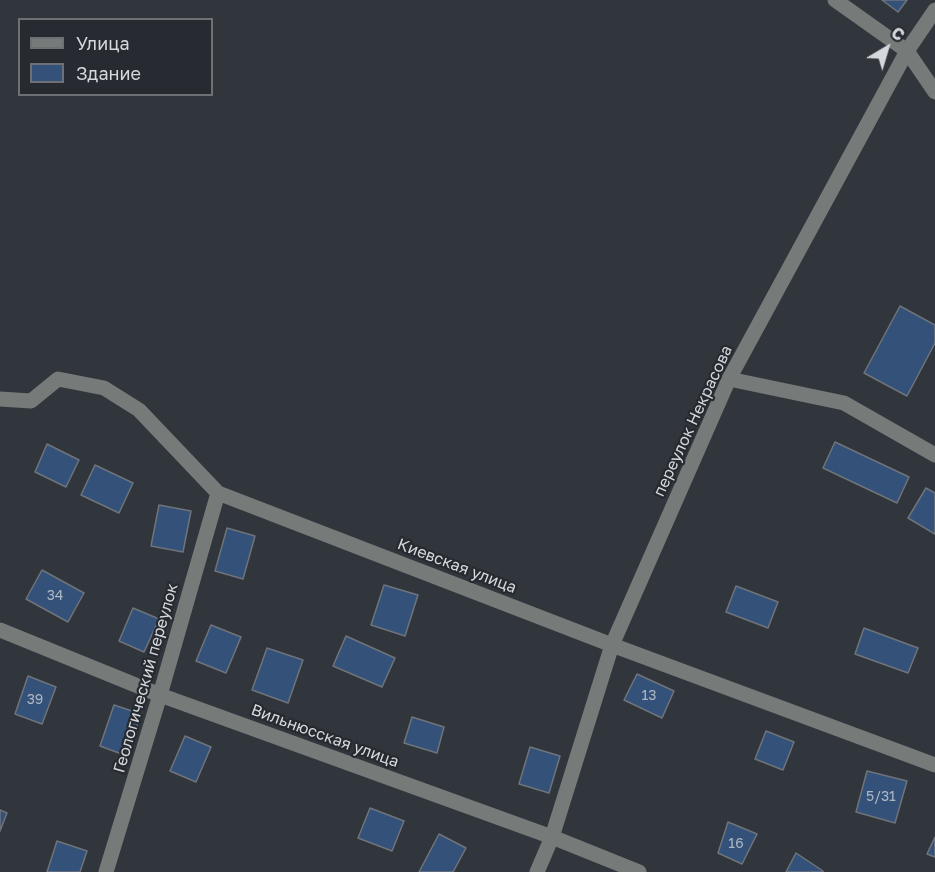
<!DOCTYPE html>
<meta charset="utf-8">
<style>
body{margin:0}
#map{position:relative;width:935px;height:872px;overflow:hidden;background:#31363c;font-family:"Golos Text",sans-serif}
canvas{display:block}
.legend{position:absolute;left:18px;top:18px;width:195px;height:78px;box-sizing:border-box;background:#272b31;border:2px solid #6d7075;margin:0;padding:8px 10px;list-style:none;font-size:18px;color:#d5d8dc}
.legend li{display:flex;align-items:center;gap:12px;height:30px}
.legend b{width:30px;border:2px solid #6d7075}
.north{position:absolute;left:857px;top:18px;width:60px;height:60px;-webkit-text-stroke:4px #272b31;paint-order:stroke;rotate:38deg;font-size:16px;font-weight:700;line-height:24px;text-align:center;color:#d5d8dc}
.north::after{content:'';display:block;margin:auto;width:21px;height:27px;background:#d5d8dc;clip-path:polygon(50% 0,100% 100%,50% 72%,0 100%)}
</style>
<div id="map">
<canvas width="935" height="872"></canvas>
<ul class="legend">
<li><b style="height:8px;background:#767a78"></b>Улица</li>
<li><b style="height:16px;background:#335179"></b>Здание</li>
</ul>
<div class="north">С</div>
</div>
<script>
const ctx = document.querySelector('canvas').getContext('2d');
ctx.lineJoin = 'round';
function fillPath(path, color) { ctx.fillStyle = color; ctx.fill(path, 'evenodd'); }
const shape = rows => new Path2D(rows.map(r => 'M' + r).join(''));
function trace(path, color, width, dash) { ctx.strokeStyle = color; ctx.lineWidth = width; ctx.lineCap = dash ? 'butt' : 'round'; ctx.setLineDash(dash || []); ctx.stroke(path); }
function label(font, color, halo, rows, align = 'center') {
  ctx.font = font + ' "Golos Text",sans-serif'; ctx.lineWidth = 4.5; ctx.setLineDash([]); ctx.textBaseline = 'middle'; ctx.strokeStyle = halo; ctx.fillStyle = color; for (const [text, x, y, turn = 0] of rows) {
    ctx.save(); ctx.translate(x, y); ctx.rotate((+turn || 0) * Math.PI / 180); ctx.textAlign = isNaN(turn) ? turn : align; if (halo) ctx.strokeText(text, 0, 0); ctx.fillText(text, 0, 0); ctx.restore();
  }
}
const building = shape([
 [882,0,907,0,898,12,882,0],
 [900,306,935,325,935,343,907,396,864,373,900,306],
 [835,442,909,477,897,503,823,468,835,442],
 [47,444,79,460,66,487,35,472,47,444],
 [95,465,133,483,119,513,81,495,95,465],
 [926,488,935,493,935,534,908,518,926,488],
 [159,505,191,511,183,552,151,546,159,505],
 [227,528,255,536,243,579,215,571,227,528],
 [42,570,84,593,68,622,26,599,42,570],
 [384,585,418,595,405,636,371,625,384,585],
 [736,586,778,602,768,628,726,612,736,586],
 [133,608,159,619,144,652,119,641,133,608],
 [211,625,241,637,226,673,196,661,211,625],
 [864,628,918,648,908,673,855,654,864,628],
 [346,636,395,658,382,687,333,666,346,636],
 [267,648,303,660,288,703,252,690,267,648],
 [637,674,674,691,662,718,624,700,637,674],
 [28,676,56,687,42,724,15,714,28,676],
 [114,705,141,714,127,756,100,746,114,705],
 [412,717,444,727,437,753,404,743,412,717],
 [766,731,794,742,783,770,755,759,766,731],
 [185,736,211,747,196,782,170,771,185,736],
 [530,747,560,756,549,793,519,784,530,747],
 [867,771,907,781,895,823,856,812,867,771],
 [370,808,404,821,392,851,358,838,370,808],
 [0,810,7,813,0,831,0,810],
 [728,822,757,834,742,864,718,853,728,822],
 [439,834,466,848,453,872,419,872,439,834],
 [935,837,935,857,927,854,935,837],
 [57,841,87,851,80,872,47,872,57,841],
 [796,853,823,871,823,872,786,872,796,853]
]);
const minor = shape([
 [835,0,907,51,935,92],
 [729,379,844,403,935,455],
 [0,399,31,401,58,379,104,388,139,410,218,493,612,645,935,765],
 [0,630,160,695,552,837,639,872],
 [106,872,160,695,218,493],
 [537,872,552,837,612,645,729,379,907,51,935,10]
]);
const numberNames = [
 ["34",55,596],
 ["13",649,696],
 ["39",35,700],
 ["5/31",881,797],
 ["16",736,844]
];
const streetNames = [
 ["переулок Некрасова",693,421,-65],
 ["Киевская улица",457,566,21],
 ["Геологический переулок",146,678,-74],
 ["Вильнюсская улица",325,736,20]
];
fillPath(building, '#335179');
trace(building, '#6f747b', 1.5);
trace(minor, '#767a78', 15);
label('14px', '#acb6c3', null, numberNames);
label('16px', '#d5d8dc', '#272b31', streetNames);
</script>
